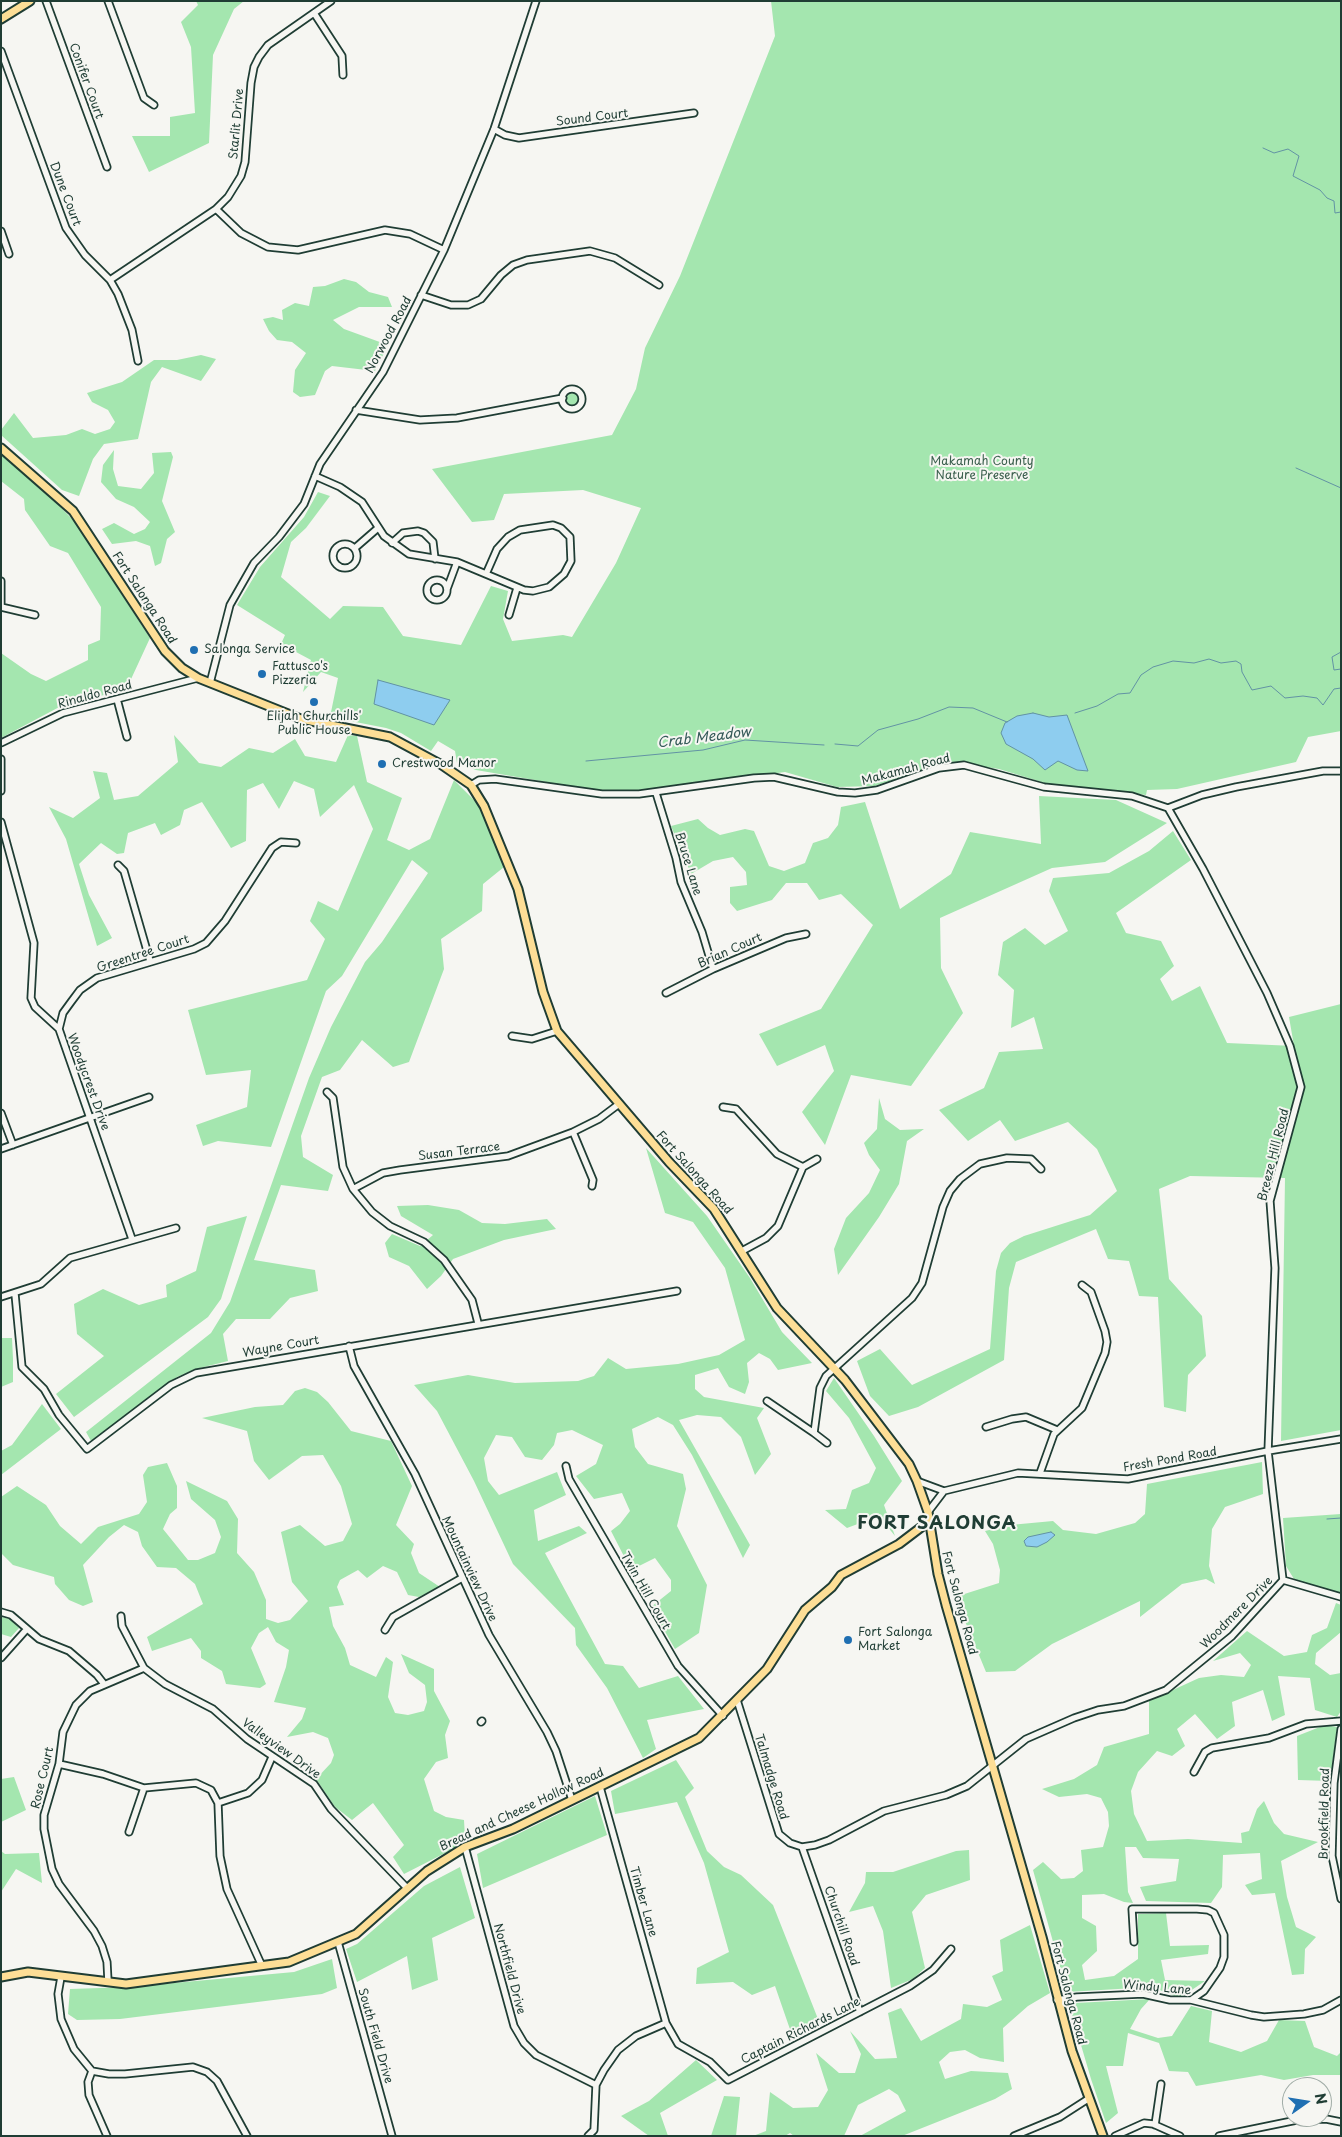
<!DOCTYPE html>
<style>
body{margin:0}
#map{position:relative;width:1342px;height:2137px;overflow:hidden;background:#f6f6f2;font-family:"Playpen Sans",sans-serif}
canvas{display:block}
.frame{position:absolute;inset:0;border:2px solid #1f3d34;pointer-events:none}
.north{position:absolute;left:1282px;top:2077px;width:50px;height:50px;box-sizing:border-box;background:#f6f6f2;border:1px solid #a0aca6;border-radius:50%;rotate:77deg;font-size:14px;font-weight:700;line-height:20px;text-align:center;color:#1f3d34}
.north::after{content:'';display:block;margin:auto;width:18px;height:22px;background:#1f6fb2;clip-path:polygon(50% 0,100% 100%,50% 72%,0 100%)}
</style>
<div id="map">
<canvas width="1342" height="2137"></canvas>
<div class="frame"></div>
<div class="north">N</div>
</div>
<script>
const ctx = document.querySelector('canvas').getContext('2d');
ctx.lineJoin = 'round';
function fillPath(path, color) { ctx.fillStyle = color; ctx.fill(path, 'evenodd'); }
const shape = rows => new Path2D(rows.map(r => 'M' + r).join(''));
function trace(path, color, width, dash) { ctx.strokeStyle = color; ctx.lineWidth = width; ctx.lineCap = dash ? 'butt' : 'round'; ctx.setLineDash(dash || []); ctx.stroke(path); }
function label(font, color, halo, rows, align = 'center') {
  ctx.font = font + ' "Playpen Sans",sans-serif'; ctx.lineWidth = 4; ctx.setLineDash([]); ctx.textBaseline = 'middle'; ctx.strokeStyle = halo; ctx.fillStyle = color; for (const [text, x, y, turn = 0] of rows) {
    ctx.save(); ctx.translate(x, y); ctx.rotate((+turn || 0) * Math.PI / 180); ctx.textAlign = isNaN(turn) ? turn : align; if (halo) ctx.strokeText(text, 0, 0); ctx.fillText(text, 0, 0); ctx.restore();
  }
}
const green = shape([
 [196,1,244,1,234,9,213,55,209,143,149,172,132,136,170,136,170,117,195,113,191,47,181,22,198,5],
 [771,1,1341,1,1341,731,1308,737,1296,762,1177,789,1147,790,1146,795,1048,784,999,769,947,761,875,786,837,787,785,772,670,788,605,792,476,770,457,763,455,751,438,741,431,751,401,733,386,728,330,717,338,678,321,672,303,692,311,660,281,644,285,635,237,605,260,567,304,517,318,492,330,496,306,528,291,542,281,577,330,619,343,606,383,607,403,636,461,645,491,586,508,591,503,619,512,641,563,635,572,637,616,563,641,508,583,490,504,494,494,520,472,522,432,469,612,435,636,389,645,348,680,276,775,36],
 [344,279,356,282,369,292,388,297,392,307,359,307,333,320,344,329,388,345,375,371,332,366,325,371,315,395,300,397,293,392,295,370,306,353,292,342,277,340,269,331,263,319,273,317,283,320,282,310,295,303,309,306,313,287,325,286],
 [201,355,216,359,201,381,162,367,151,382,138,439,104,444,93,459,79,496,62,490,1,435,1,430,14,413,33,438,66,435,82,429,95,434,110,429,115,422,108,410,92,402,87,393,122,382,154,360,177,360],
 '565 399a8 8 0 1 1 16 0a8 8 0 1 1-16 0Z',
 [114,450,113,469,118,486,141,489,154,473,152,453,171,452,173,457,162,501,175,532,167,539,161,563,155,566,150,546,136,541,112,544,102,529,114,523,134,534,145,529,150,522,134,507,116,499,101,482,103,465],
 [1,454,44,490,74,521,150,638,126,690,65,704,1,738,1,653,31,674,46,681,88,660,88,645,100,640,101,607,68,553,50,546,25,510,24,499,1,481],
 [174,735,199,763,221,767,249,748,273,753,295,739,305,756,336,762,348,735,357,736,367,782,402,798,387,840,409,850,430,839,454,780,478,804,504,867,483,884,482,911,441,939,444,969,409,1062,393,1067,362,1040,340,1070,322,1077,301,1136,303,1157,333,1175,328,1191,281,1185,254,1260,315,1270,318,1291,290,1298,270,1319,236,1319,223,1334,228,1361,196,1369,177,1377,91,1441,86,1432,211,1333,230,1302,309,1078,331,1027,365,962,382,942,428,873,412,860,342,976,326,991,271,1147,218,1141,203,1146,196,1125,247,1107,251,1070,206,1075,188,1010,307,980,325,939,310,921,318,901,338,911,373,829,354,785,320,817,314,789,294,781,279,809,263,783,247,790,246,841,231,848,202,802,184,810,180,825,161,835,155,823,128,833,124,853,117,854,101,843,79,864,89,895,112,938,97,946,66,839,49,807,73,818,100,798,93,771,107,773,114,800,138,796,178,762],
 [1039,796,1116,800,1167,823,1105,862,1052,868,940,918,941,968,963,1013,911,1086,851,1075,825,1145,802,1112,834,1071,825,1045,777,1066,759,1034,821,1009,873,925,841,894,819,900,807,883,786,883,772,900,737,911,730,903,730,887,747,885,746,872,733,857,713,861,691,874,671,826,698,819,708,828,720,835,745,829,754,831,769,866,784,871,805,863,813,843,828,838,838,825,841,807,865,802,900,909,951,874,970,832,1041,844],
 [1173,831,1191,860,1116,913,1126,933,1161,941,1174,966,1160,979,1172,1001,1200,986,1227,1043,1294,1046,1289,1017,1341,1004,1341,1430,1281,1441,1285,1178,1190,1176,1159,1189,1169,1279,1202,1316,1206,1356,1188,1375,1186,1412,1164,1407,1158,1297,1139,1296,1129,1261,1108,1259,1096,1229,1016,1262,1009,1288,1004,1360,918,1407,889,1416,870,1396,857,1361,880,1349,912,1385,990,1349,996,1271,1001,1253,1010,1243,1024,1236,1090,1215,1117,1191,1097,1149,1068,1122,1015,1141,1000,1120,968,1141,939,1110,984,1088,999,1052,1043,1049,1034,1017,1011,1028,1014,990,998,975,1003,942,1025,928,1045,945,1068,931,1049,891,1053,878,1109,873,1149,851],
 [879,1098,885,1119,900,1130,924,1129,907,1141,899,1184,879,1217,838,1275,834,1249,846,1218,869,1193,880,1170,869,1155,864,1143,877,1129],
 [646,1148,707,1216,750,1278,782,1332,812,1363,778,1370,770,1359,759,1353,747,1363,749,1382,745,1394,729,1387,718,1368,695,1375,695,1389,704,1397,764,1408,757,1418,771,1454,755,1475,741,1437,721,1417,697,1415,679,1420,750,1545,743,1558,692,1455,673,1425,658,1417,632,1429,635,1447,648,1464,683,1474,686,1489,677,1526,707,1585,699,1633,675,1649,651,1607,671,1591,671,1580,655,1558,631,1570,611,1531,620,1524,630,1511,622,1493,594,1499,576,1476,596,1464,603,1445,572,1430,557,1433,554,1445,542,1460,525,1457,512,1437,496,1435,484,1458,488,1481,499,1495,557,1472,566,1495,534,1510,538,1541,579,1526,587,1533,545,1553,605,1664,623,1666,639,1688,678,1676,704,1709,647,1720,656,1749,643,1758,607,1688,576,1645,575,1628,513,1564,474,1481,437,1411,414,1385,468,1375,515,1383,578,1381,594,1376,608,1358,626,1369,678,1364,719,1355,745,1340,725,1268,693,1222,665,1213],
 [428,1205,459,1210,482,1223,505,1224,547,1219,556,1229,504,1240,453,1259,441,1276,427,1289,409,1266,389,1257,385,1243,392,1234,420,1246,433,1235,401,1216,397,1206],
 [247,1216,221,1299,208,1317,74,1417,56,1394,104,1356,77,1334,74,1304,103,1289,139,1305,167,1297,166,1285,196,1271,207,1227],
 [1,1338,12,1338,13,1359,13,1382,1,1387],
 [834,1378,874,1436,902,1481,884,1505,895,1536,879,1516,847,1528,825,1510,846,1509,852,1490,869,1483,876,1468,849,1418,826,1391],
 [305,1388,317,1392,328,1402,351,1431,391,1441,412,1486,396,1525,414,1544,411,1553,419,1573,440,1587,419,1597,408,1595,397,1572,383,1566,367,1578,358,1570,340,1580,337,1587,344,1605,329,1607,333,1626,345,1648,350,1665,376,1677,386,1657,393,1662,388,1697,395,1713,408,1715,424,1711,427,1702,425,1685,409,1673,401,1654,434,1669,434,1691,450,1721,445,1735,448,1758,436,1762,424,1779,434,1811,446,1817,464,1820,465,1838,453,1849,404,1874,393,1857,404,1845,373,1803,352,1820,335,1807,316,1779,331,1763,334,1755,328,1738,313,1732,287,1737,302,1719,306,1708,274,1702,286,1667,289,1650,276,1642,268,1627,259,1633,251,1648,266,1684,260,1688,226,1684,222,1671,201,1658,201,1651,191,1638,152,1651,147,1637,203,1604,195,1584,176,1568,157,1567,142,1546,138,1532,124,1525,109,1537,83,1565,93,1602,83,1606,69,1600,55,1584,54,1577,13,1565,1,1553,1,1497,17,1486,46,1505,60,1526,81,1544,98,1527,139,1514,147,1502,143,1475,148,1467,167,1463,177,1486,177,1508,170,1514,163,1529,188,1560,198,1560,215,1553,221,1537,215,1520,191,1499,186,1481,227,1501,238,1519,237,1553,254,1572,266,1600,266,1619,278,1623,290,1620,308,1601,292,1582,281,1532,300,1525,325,1546,343,1541,352,1524,341,1486,323,1455,302,1456,269,1480,254,1461,247,1431,202,1418,255,1407,283,1405,295,1391],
 [42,1404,61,1429,1,1475,1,1451,12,1445],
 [1262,1462,1263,1494,1225,1507,1212,1529,1209,1566,1215,1584,1206,1579,1182,1584,1140,1617,1140,1601,1052,1644,1015,1671,986,1672,955,1597,999,1583,1000,1570,993,1544,985,1531,1010,1525,1053,1521,1063,1530,1096,1534,1135,1523,1145,1514,1147,1484],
 [1341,1514,1341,1595,1294,1579,1286,1566,1283,1518],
 [1336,1603,1341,1605,1341,1632,1316,1653,1315,1664,1330,1675,1341,1673,1341,1711,1337,1717,1315,1710,1310,1678,1278,1676,1285,1715,1272,1721,1263,1690,1232,1702,1235,1726,1217,1739,1195,1714,1177,1729,1185,1746,1172,1756,1157,1751,1138,1772,1131,1791,1134,1814,1147,1841,1188,1839,1242,1843,1241,1833,1249,1831,1257,1809,1264,1801,1274,1823,1284,1834,1318,1842,1281,1861,1287,1897,1296,1927,1316,1937,1305,1949,1304,1974,1292,1975,1275,1893,1252,1895,1245,1885,1262,1879,1260,1853,1223,1855,1222,1887,1211,1903,1146,1901,1140,1887,1176,1881,1179,1859,1143,1858,1136,1847,1125,1847,1128,1892,1133,1903,1124,1902,1104,1894,1082,1895,1082,1918,1096,1926,1097,1951,1082,1965,1085,1980,1114,1976,1138,1959,1138,1914,1166,1913,1170,1946,1209,1945,1208,1954,1161,1960,1165,1980,1205,1981,1180,1998,1152,1987,1067,1992,1033,1870,1043,1862,1061,1879,1074,1878,1083,1871,1081,1850,1103,1847,1109,1826,1108,1812,1101,1798,1087,1794,1059,1797,1042,1789,1074,1779,1097,1765,1104,1747,1149,1734,1149,1701,1199,1678,1221,1675,1244,1677,1251,1665,1240,1653,1213,1661,1247,1631,1284,1656,1307,1652,1312,1635,1327,1628],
 [1,1617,10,1619,19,1628,11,1637,1,1634],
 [1325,1725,1337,1727,1330,1781,1298,1780,1297,1736],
 [676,1760,694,1788,685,1797,707,1851,724,1867,741,1875,773,1905,820,2024,793,2038,775,1986,752,1995,733,1982,696,1984,697,1968,729,1952,704,1863,677,1802,615,1814,611,1791],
 [14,1777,26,1810,1,1822,1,1779],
 [595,1796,607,1835,483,1888,477,1854],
 [969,1850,970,1880,926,1895,912,1912,925,1968,913,1979,891,1988,883,1931,873,1906,849,1912,865,1883,866,1872,893,1872,956,1851],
 [1,1851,5,1854,39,1853,42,1883,16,1869,1,1892],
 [460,1867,475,1918,432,1938,438,1980,412,1990,407,1956,357,1982,346,1949,357,1944,424,1886],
 [1030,1925,1050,1993,1028,2006,1003,2028,1004,2062,980,2058,965,2050,950,2052,939,2062,945,2079,971,2071,1008,2073,1012,2089,995,2099,902,2136,860,2136,906,2111,898,2095,889,2089,858,2105,844,2136,794,2136,790,2133,785,2136,753,2136,766,2131,770,2092,793,2108,818,2107,828,2090,816,2053,839,2073,855,2073,861,2054,850,2031,875,2059,897,2058,888,2013,901,2008,921,2041,961,2019,963,2004,987,2007,1002,2000,992,1976,1003,1971,1000,1940],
 [332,1959,337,1988,322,1994,120,2019,77,2020,68,2014,70,1989,130,1987,294,1972],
 [1150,1999,1141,2009,1130,2029,1158,2038,1172,2036,1191,2006,1212,2011,1209,2042,1241,2052,1267,2041,1279,2020,1305,2021,1314,2047,1337,2056,1341,2052,1341,2075,1313,2075,1284,2080,1261,2075,1196,2086,1188,2072,1169,2071,1159,2043,1128,2033,1123,2066,1106,2066,1118,2113,1106,2123,1091,2079,1071,2011,1076,2003],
 [696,2060,717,2080,660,2113,668,2136,649,2136,621,2116,649,2101],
 [724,2096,740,2097,736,2136,711,2136]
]);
const water = shape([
 [378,680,450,700,434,725,374,704,378,680],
 [1033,713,1049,717,1067,715,1088,771,1077,770,1058,761,1045,770,1033,759,1006,744,1001,733,1005,723,1017,716,1033,713],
 [1051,1532,1055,1535,1047,1542,1037,1547,1026,1546,1024,1541,1028,1537,1051,1532]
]);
const stream = shape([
 [1263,148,1274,153,1288,149,1299,156,1293,176,1320,190,1327,198,1334,201,1335,213,1341,212],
 [1296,468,1341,488],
 [1341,652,1332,657,1334,670,1341,669],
 [1075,713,1097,706,1118,694,1130,693,1141,675,1153,667,1173,661,1194,663,1209,659,1221,663,1236,661,1241,664,1242,672,1252,690,1271,686,1285,698,1303,696,1317,698,1323,705,1334,689,1341,688],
 [835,744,858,746,878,730,918,719,949,707,973,708,1007,722],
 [586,761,703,750,745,740,824,745],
 [1327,1519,1341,1518]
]);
const minor = shape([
 [46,1,107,167],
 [108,1,144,98,154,105],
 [314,13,342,56,343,75],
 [1,51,66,228,85,255,110,280,118,294,132,330,138,361],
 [494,129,505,135,519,138,694,113],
 [216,209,241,233,268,247,298,250,385,230,410,234,444,250],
 [1,231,9,254],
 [110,280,216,209,228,197,241,176,245,162,251,83,254,67,259,57,268,45,331,1],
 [421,295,451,305,468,305,481,299,501,275,513,265,527,260,590,251,615,258,659,285],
 '562 399a10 10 0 1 1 20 0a10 10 0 1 1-20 0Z',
 [356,410,420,420,457,418,563,398],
 [315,476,340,487,362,502,384,536,409,554,457,562,524,590,533,591,549,587,564,574,571,561,570,537,561,528,553,525,520,530,508,537,497,549,486,574],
 [392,543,403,533,418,531,424,533,433,542,435,559],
 '333 556a12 12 0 1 1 24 0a12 12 0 1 1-24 0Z',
 [355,548,378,528],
 '427 590a10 10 0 1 1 20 0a10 10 0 1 1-20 0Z',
 [1,581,1,605],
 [447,589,457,562],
 [1,607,35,615],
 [509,615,517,588],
 [210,683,230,605,254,563,279,537,304,504,320,464,383,372,444,250,494,129,536,1],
 [117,699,127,737],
 [1,743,63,713,198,678],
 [1,759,1,791],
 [471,785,479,780,495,779,602,794,639,794,754,778,774,777,838,792,855,793,877,790,939,768,964,765,1044,787,1132,796,1168,808,1202,795,1236,787,1323,771,1341,771],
 [656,793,676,858,681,882,702,932,713,969],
 [1168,808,1203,869,1267,993,1290,1046,1301,1087,1270,1201,1275,1268,1268,1451,1283,1580,1341,1597],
 [1,822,34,943,31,998,35,1007,59,1029,132,1239],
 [118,865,124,871,150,961],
 [666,993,713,969,786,938,806,934],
 [59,1029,63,1013,71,1002,80,990,97,978,194,949,206,943,225,921,272,848,281,842,296,843],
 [512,1036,532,1039,557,1031],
 [327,1092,333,1098,343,1167,353,1189,372,1212,390,1226,424,1242,444,1260,472,1300,478,1323],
 [723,1107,736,1109,777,1154,803,1167],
 [1,1113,13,1145],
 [573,1132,593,1180,592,1186],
 [1,1149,149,1097],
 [353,1189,383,1173,400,1170,508,1156,573,1132,599,1119,619,1104],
 [742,1251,766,1238,778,1226,803,1167,817,1159],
 [15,1294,22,1367,44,1389,59,1415,87,1449,171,1385,196,1373,677,1291],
 [1,1297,41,1284,70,1258,176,1228],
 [349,1346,354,1366,415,1474,489,1635,547,1732,556,1751,572,1800],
 [767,1401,814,1433,820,1388,826,1376,912,1298,922,1283,943,1207,950,1191,960,1179,980,1164,1007,1158,1031,1159,1041,1169],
 [986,1427,1012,1419,1026,1417,1057,1430],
 [814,1433,827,1443],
 [566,1466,569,1479,678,1666,723,1716],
 [1040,1473,1054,1434,1082,1408,1105,1353,1107,1342,1105,1331,1091,1292,1082,1285],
 [917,1481,944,1491],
 [928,1512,944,1491,1018,1473,1128,1479,1268,1451,1341,1439],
 [1,1612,11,1615,39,1639,69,1651,97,1675,104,1684],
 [121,1616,122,1626,144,1668,165,1684,213,1709,247,1739,314,1784,331,1809,407,1888],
 [385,1630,393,1617,462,1578],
 [1,1658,26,1630],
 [737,1700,779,1834,790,1843,802,1847,815,1845,829,1840,884,1811,946,1795,967,1786,1026,1739,1074,1718,1098,1710,1124,1706,1166,1690,1232,1636,1283,1580],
 [481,1722,482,1721],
 [1341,1729,1334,1783,1332,1856,1341,1899],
 [59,1764,103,1774,144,1788,196,1783,211,1790,218,1803,220,1856,227,1889,262,1966],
 [1194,1772,1205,1752,1212,1748,1269,1738,1306,1724,1341,1721],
 [600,1787,666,2023,678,2044,710,2062,728,2080,910,1986,933,1970,951,1949],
 [218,1803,248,1793,262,1780,272,1757],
 [129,1832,144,1788],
 [465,1847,514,2026,524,2043,536,2055,596,2085],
 [802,1847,860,2012],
 [338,1942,392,2136],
 [1134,1942,1132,1909,1197,1909,1208,1910,1214,1913,1224,1935,1224,1957,1220,1968,1204,1991,1191,2000],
 [61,1977,58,1994,61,2019,74,2049,92,2071,109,2074,125,2074,193,2067,207,2072,217,2081,247,2136],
 [108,1981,107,1962,102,1946,94,1931,59,1884,52,1869,44,1829,44,1815,59,1764,63,1732,76,1705,90,1691,144,1668],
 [1057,2000,1077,1997,1143,1994,1170,2000,1191,2000,1251,2015,1264,2017,1304,2014,1323,2010,1341,2000],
 [92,2071,88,2082,89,2095,107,2136],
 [1155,2125,1161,2084],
 [588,2136,594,2130,596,2085,604,2070,618,2050,636,2036,666,2023],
 [1014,2136,1060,2117,1088,2099],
 [1115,2136,1144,2123,1153,2124,1180,2136],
 [1219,2136,1297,2120,1326,2119,1341,2122]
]);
const major = shape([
 [1,19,30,1],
 [1,448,73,511,165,651,182,668,198,678,301,719,390,737,442,765,471,785,484,806,518,889,543,992,557,1031,669,1162,714,1209,777,1308,845,1380,909,1464,917,1481,928,1512,938,1574,946,1605,1042,1937,1072,2051,1103,2136],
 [1,1977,28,1972,126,1984,289,1962,356,1934,427,1871,465,1847,513,1829,699,1738,767,1669,805,1610,832,1587,841,1575,899,1544,928,1522]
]);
const markers = [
 [194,650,5,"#1f6fb2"],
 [262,674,5,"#1f6fb2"],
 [314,702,5,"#1f6fb2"],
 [382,764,5,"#1f6fb2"],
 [848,1640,5,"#1f6fb2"]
];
const streetNames = [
 ["Conifer Court",86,81,70],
 ["Sound Court",592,118,-7],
 ["Starlit Drive",237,124,-85],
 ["Dune Court",65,194,69],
 ["Norwood Road",389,335,-62],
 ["Fort Salonga Road",144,598,57],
 ["Rinaldo Road",95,695,-15],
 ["Makamah Road",906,770,-15],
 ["Bruce Lane",688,864,73],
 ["Brian Court",730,951,-24],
 ["Greentree Court",143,954,-18],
 ["Woodycrest Drive",88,1082,70],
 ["Susan Terrace",459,1152,-7],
 ["Breeze Hill Road",1274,1155,-76],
 ["Fort Salonga Road",694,1173,48],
 ["Wayne Court",281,1347,-10],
 ["Fresh Pond Road",1170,1460,-10],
 ["Mountainview Drive",469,1569,65],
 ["Twin Hill Court",645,1591,60],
 ["Fort Salonga Road",959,1603,75],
 ["Woodmere Drive",1237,1613,-45],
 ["Valleyview Drive",281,1749,36],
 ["Talmadge Road",771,1777,73],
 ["Rose Court",43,1778,-77],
 ["Bread and Cheese Hollow Road",522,1810,-25],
 ["Brookfield Road",1325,1814,-89],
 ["Timber Lane",643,1902,74],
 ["Churchill Road",841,1926,71],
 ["Northfield Drive",509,1969,75],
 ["Windy Lane",1157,1988,5],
 ["Fort Salonga Road",1068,1993,75],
 ["Captain Richards Lane",801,2031,-27],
 ["South Field Drive",375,2036,74]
];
const parkNames = [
 ["Makamah County",982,462],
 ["Nature Preserve",982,476]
];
const poiNames = [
 ["Salonga Service",204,650],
 ["Fattusco's",272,667],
 ["Pizzeria",272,681],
 ["Elijah Churchills'",314,717,"center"],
 ["Public House",314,731,"center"],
 ["Crestwood Manor",392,764],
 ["Fort Salonga",858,1633],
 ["Market",858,1647]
];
const waterNames = [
 ["Crab Meadow",704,738,-7]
];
const districtNames = [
 ["FORT SALONGA",937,1524]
];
fillPath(green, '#a4e6af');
fillPath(water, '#8ecdef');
trace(water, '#6293a4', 1);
trace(stream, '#6293a4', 1);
trace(minor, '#1f3d34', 9);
trace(major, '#1f3d34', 11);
trace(minor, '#f6f6f2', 5.5);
trace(major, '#fdde96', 7);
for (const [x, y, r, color] of markers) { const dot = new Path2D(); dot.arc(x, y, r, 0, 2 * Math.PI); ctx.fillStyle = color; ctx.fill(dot); trace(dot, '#f6f6f2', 2); }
label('12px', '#1f3d34', '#f6f6f2', streetNames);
label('12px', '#3a5f4d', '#f6f6f2', parkNames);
label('12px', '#1f3d34', '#f6f6f2', poiNames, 'left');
label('italic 14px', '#355a59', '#f6f6f2', waterNames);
ctx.letterSpacing = '1px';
label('bold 18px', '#1f3d34', '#f6f6f2', districtNames);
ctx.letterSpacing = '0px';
</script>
